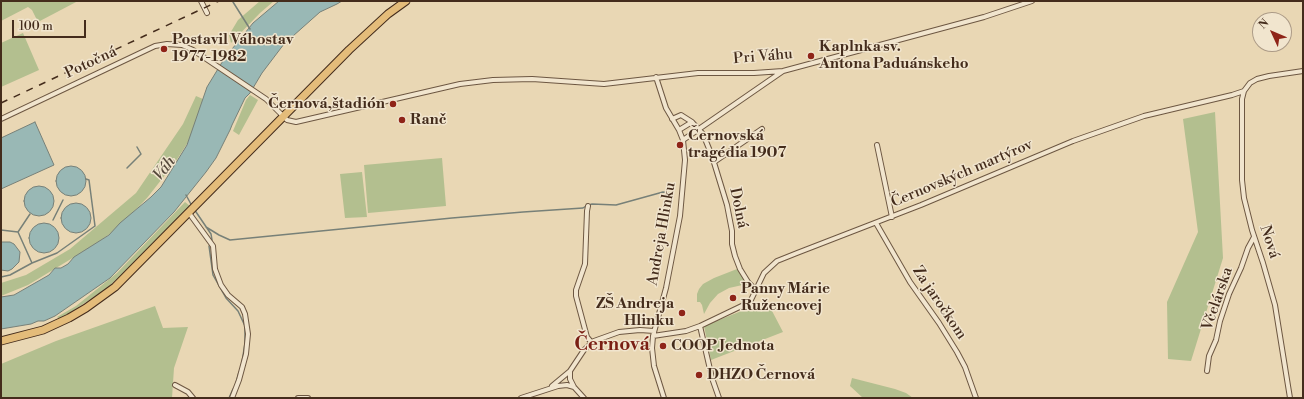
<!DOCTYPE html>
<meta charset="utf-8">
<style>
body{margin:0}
#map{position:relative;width:1304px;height:399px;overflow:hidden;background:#e9d7b4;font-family:"Libre Bodoni",serif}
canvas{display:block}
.frame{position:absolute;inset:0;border:2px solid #442c1c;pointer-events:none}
.north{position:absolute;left:1252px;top:12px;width:40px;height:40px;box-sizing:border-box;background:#f1e5ce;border:1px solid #ac9b87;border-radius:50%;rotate:314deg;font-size:11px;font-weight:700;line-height:16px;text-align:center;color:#442c1c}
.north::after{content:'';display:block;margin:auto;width:14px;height:18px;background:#8f2418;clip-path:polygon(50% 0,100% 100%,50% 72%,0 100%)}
.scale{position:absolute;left:12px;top:20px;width:74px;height:18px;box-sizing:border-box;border:2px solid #442c1c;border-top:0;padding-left:5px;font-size:12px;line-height:14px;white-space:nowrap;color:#442c1c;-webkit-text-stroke:3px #f1e5ce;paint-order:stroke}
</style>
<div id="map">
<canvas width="1304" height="399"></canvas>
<div class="frame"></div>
<div class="north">N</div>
<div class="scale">100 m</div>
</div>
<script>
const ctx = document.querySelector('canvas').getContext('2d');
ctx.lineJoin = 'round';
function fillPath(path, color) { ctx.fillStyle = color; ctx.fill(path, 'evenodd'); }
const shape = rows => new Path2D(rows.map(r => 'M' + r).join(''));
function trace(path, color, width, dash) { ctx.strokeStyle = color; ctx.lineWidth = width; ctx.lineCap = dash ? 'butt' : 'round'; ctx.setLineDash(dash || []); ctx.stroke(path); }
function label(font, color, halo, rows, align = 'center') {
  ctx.font = font + ' "Libre Bodoni",serif'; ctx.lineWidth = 3; ctx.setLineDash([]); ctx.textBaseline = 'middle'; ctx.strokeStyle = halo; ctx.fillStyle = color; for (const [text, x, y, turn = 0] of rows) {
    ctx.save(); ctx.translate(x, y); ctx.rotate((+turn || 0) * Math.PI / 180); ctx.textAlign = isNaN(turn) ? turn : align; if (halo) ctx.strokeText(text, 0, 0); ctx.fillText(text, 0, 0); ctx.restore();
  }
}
const green = shape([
 [1,1,78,1,38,22,32,10,28,7,1,21],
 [260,1,274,1,260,13,231,43,229,35,238,20],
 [23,33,39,70,1,87,1,43],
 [250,95,258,100,239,135,233,131,246,100],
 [196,96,203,99,192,136,176,161,147,198,120,226,99,242,28,285,1,296,1,283,26,275,70,249,136,193,183,124],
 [1215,112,1223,258,1191,361,1168,359,1167,302,1198,232,1183,119],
 [442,158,446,206,368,213,364,165],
 [362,172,367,217,345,218,340,174],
 [185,202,190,206,147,250,106,289,60,319,57,317,76,306,117,273],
 [737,269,747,284,729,288,718,294,710,303,704,314,702,305,700,302,697,302,697,294,699,289,703,284,714,278],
 [762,305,771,309,783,332,711,360,704,326,754,306],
 [155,306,163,328,188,327,174,368,172,398,1,398,1,364,56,341],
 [852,378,895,389,906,393,913,398,863,398,850,386]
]);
const water = shape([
 [279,1,342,1,337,4,320,12,284,44,262,73,250,93,245,98,232,125,230,130,216,158,206,172,174,212,110,278,55,316,44,321,38,321,31,324,1,329,1,297,14,295,49,275,55,268,61,268,68,264,74,257,109,235,120,223,151,197,161,187,187,145,207,87,224,59,253,23,279,1],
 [35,122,54,165,1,189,1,138,35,122],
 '56 181a15 15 0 1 1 30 0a15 15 0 1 1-30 0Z',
 '24 201a15 15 0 1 1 30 0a15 15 0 1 1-30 0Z',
 '61 218a15 15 0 1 1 30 0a15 15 0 1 1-30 0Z',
 '29 238a15 15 0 1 1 30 0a15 15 0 1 1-30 0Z',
 [1,242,10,242,14,244,20,252,19,262,12,269,8,271,1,270,1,242]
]);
const stream = shape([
 [233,2,250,29],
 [127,168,141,154,137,147],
 [186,195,192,206],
 [194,209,211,234,212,240],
 [53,220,63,200],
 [206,227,219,235,230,240,452,218,523,212,583,208,586,206,592,204,616,205,663,192,669,193,670,195],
 [1,230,18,232,32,263,10,275,1,277],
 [18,232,30,214],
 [209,246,213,275,226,298,238,311,245,326,245,343,242,362],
 [32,263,57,253,95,226,89,180,86,179],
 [236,383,239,372],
 [229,398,233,389]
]);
const street = shape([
 [201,1,207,13],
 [656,77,666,108,679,130,683,140,685,160,680,216,666,288,653,336,652,348,654,366,664,398],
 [1244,91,1242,99,1242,180,1244,198,1252,230,1263,263,1275,305,1290,398],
 [1,119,155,46,167,44,182,45,193,50,266,99,287,120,296,122,460,84,493,80,532,79,604,84,698,73,754,73,783,71,984,17,1032,1],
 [672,119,681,115,692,122],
 [679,130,692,122,703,134,712,156,727,205,732,231,732,244,735,256,740,269,748,282,756,290],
 [683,140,783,71],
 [877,145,892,217],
 [714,162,762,129],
 [588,206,587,211,585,264,576,290,576,296,587,337,592,343],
 [189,213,213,246,215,269,221,285,228,295,242,307,245,314,248,334,246,354,239,380,232,398],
 [876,223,910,282,939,323,957,352,965,367,976,398],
 [700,326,712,378,719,398],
 [653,336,686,331,700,326,750,302,764,273,777,261,797,253,921,205,1073,141,1144,116,1232,95,1244,91,1250,83,1257,79,1269,76,1303,71],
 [1207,371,1209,356,1216,340,1220,321,1229,294,1241,268,1248,248,1254,237],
 [175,385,188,392,193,398],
 [552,386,570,371],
 [298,398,308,398],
 [521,398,558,386,567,385,574,387],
 [584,398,574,387,570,379,570,371,584,350,594,341,619,332,640,330,654,331]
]);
const primary = shape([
 [1,341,43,330,69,318,86,308,115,287,349,50,388,14,406,1]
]);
const rail = shape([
 [1,103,219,1]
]);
const markers = [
 [164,49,4,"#8f2418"],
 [811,56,4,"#8f2418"],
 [393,104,4,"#8f2418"],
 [402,120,4,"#8f2418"],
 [680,145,4,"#8f2418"],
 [733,298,4,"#8f2418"],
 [682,313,4,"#8f2418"],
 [663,346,4,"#8f2418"],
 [699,375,4,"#8f2418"]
];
const poiNames = [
 ["Postavil Váhostav",172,40],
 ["1977-1982",172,57],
 ["Kaplnka sv.",819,47],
 ["Antona Paduánskeho",819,64],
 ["Černová,štadión",385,104,"right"],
 ["Ranč",410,120],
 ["Černovská",688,136],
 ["tragédia 1907",688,153],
 ["Panny Márie",741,289],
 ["Ružencovej",741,306],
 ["ZŠ Andreja",674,304,"right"],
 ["Hlinku",674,321,"right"],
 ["COOP Jednota",671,346],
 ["DHZO Černová",707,375]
];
const streetNames = [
 ["Pri Váhu",763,57,-5],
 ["Potočná",91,63,-25],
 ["Černovských martýrov",962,174,-23],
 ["Dolná",738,208,78],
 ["Andreja Hlinku",662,234,-80],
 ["Nová",1269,242,72],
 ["Včelárska",1218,299,-71],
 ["Za jaročkom",939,303,56]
];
const waterNames = [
 ["Váh",165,169,-52]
];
const districtNames = [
 ["Černová",612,345]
];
fillPath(green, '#b3bf8f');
fillPath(water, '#99b8b5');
trace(water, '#778078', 1);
trace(stream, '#778078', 1.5);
trace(street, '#6d5742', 6);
trace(primary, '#442c1c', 9);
trace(street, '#f1e5ce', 4);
trace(primary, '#e4bc7a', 7);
trace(rail, '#442c1c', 1.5, [7, 7]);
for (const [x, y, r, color] of markers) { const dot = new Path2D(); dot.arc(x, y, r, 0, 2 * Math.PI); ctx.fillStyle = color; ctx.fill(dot); trace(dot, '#f1e5ce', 1.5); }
label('bold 15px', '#442c1c', '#f1e5ce', poiNames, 'left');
label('15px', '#442c1c', '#f1e5ce', streetNames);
label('italic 16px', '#55483b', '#f1e5ce', waterNames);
label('bold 19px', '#7a1f14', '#f1e5ce', districtNames);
</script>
